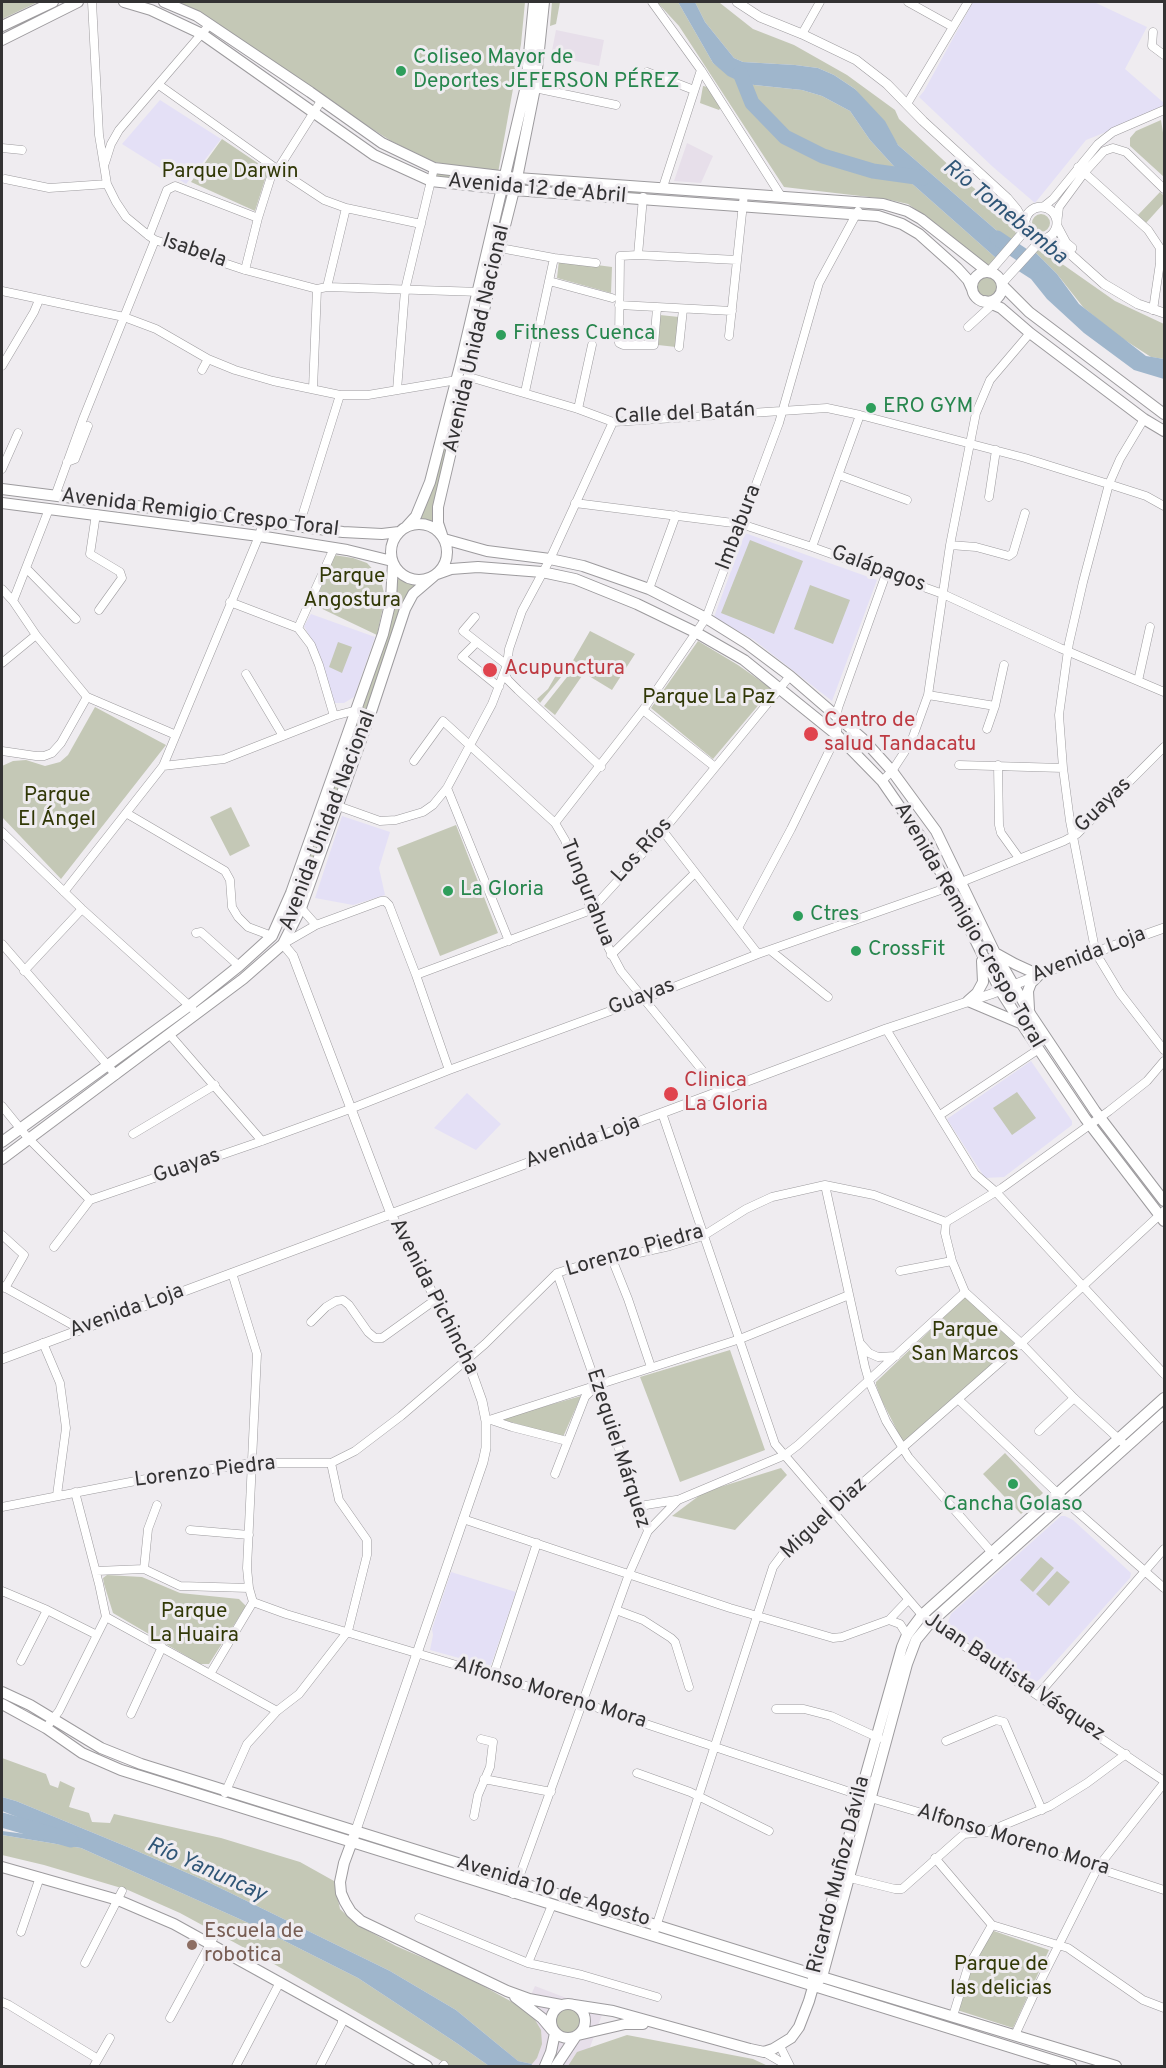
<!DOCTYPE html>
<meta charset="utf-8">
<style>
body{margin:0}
#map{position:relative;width:1166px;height:2068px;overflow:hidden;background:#efecf0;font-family:Overpass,sans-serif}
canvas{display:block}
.frame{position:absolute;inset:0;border:3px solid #333233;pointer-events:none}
</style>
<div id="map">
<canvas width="1166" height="2068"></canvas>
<div class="frame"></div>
</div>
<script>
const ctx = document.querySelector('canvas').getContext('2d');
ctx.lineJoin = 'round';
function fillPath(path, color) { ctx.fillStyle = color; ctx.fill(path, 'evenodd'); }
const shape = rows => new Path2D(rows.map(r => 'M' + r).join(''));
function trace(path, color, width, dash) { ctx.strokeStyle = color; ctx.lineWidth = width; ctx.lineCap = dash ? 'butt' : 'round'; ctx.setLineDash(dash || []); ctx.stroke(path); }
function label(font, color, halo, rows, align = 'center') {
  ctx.font = font + ' Overpass,sans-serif'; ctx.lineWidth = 6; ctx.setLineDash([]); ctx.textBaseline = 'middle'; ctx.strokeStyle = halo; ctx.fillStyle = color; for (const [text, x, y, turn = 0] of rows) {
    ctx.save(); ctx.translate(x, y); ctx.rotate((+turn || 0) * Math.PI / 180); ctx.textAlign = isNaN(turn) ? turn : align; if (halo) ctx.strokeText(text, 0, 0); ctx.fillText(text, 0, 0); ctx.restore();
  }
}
const built = shape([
 [556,30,604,40,599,66,551,56],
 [687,143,713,156,701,183,674,181],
 [535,1986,603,2012,583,2066,499,2066]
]);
const education = shape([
 [973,2,1094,2,1147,27,1125,69,1164,103,1164,105,1121,126,1086,140,1035,203,993,167,919,97,924,91],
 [160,100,221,139,186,184,122,144],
 [745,533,877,580,832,701,754,640,714,617],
 [311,614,375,637,354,697,344,703,335,703,326,681,321,658,304,626],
 [342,816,390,832,379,868,385,895,353,905,315,898],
 [1031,1061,1072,1121,1072,1125,1004,1177,985,1178,947,1119],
 [467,1093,501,1124,476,1150,434,1128],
 [1061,1516,1065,1516,1073,1520,1131,1573,1130,1578,1040,1679,1035,1683,1031,1683,950,1629,948,1622,951,1614],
 [451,1572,516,1592,491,1665,488,1666,430,1650,433,1635,432,1629]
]);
const green = shape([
 [2,2,38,2,2,19],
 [175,2,525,2,521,44,498,173,434,162,391,141],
 [552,2,560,2,556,24,550,26],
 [657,2,678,2,713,63,745,84,802,90,822,96,850,111,870,140,900,173,996,258,989,266,939,226,908,204,886,199,784,187,679,26],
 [695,2,720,3,753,29,794,45,847,75,895,110,899,119,969,184,1011,218,1017,237,1011,243,898,145,855,89,834,75,818,68,795,65,743,62,734,58,705,22],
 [703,86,708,87,722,106,719,110,700,103],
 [1161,120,1164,139,1164,177,1130,146,1130,138,1136,131],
 [222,139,268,170,255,211,191,182],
 [435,169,504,177,501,188,432,181],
 [518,179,641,187,641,197,516,189],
 [1160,192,1164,196,1164,203,1146,223,1138,215],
 '1032 223a9 9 0 1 1 18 0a9 9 0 1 1-18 0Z',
 [1038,247,1115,301,1164,324,1164,359,1151,357,1117,335,1083,307,1057,274,1035,252],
 [559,260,612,267,611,293,557,278],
 '973 286a14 14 0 1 1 28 0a14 14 0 1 1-28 0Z',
 [477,291,488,293,434,527,420,523,413,523,457,380],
 [660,315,679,317,676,347,658,345],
 [750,540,803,561,774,634,721,613],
 [334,555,353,558,367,563,380,577,385,597,377,635,314,605],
 [394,566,403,577,415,581,423,581,415,590,369,714,358,710,376,663],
 [810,585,850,600,833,644,794,629],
 [590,631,635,654,612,690,584,673,555,715,544,706,571,672,571,664],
 [698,641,738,665,772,689,713,759,651,708],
 [338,642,352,647,342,673,329,667],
 [563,663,567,665,566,671,540,703,537,699,548,689],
 [95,707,166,745,61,879,2,817,2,766,13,761,26,760,45,766,60,762,68,755],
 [357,712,369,716,297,917,289,914],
 [231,807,250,846,230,856,210,817],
 [456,825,498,933,440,956,397,848],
 [1017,1092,1036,1118,1012,1135,993,1108],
 [965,1297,1017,1344,904,1444,882,1401,876,1385,876,1382],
 [730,1350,765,1450,680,1482,640,1377],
 [581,1396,563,1437,500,1419],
 [1005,1453,1043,1493,1021,1514,983,1474],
 [781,1468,787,1475,735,1530,672,1516,704,1492],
 [1041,1557,1054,1568,1033,1592,1020,1580],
 [1057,1571,1070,1582,1049,1606,1036,1594],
 [107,1575,142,1577,180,1593,239,1599,246,1606,209,1664,200,1664,113,1613,104,1584,103,1578],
 [2,1758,46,1774,50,1785,58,1788,60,1781,75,1788,69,1807,89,1813,92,1822,110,1823,114,1814,221,1838,300,1862,334,1881,340,1909,356,1924,396,1946,463,1975,514,2003,534,2018,541,2030,542,2044,537,2058,532,2064,518,2061,456,2010,390,1971,208,1882,130,1848,16,1801,2,1797],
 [2,1835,81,1848,253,1925,358,1978,458,2044,489,2066,450,2066,274,1964,180,1913,128,1890,44,1865,2,1855],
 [991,1930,1049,1950,1013,2028,957,2010,970,1968],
 '554 2021a14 14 0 1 1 28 0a14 14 0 1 1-28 0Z',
 [627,2035,753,2059,768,2066,568,2066,577,2052]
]);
const water = shape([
 [678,2,695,2,705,22,734,58,743,62,795,65,818,68,834,75,855,89,885,121,898,145,1011,243,996,258,900,173,870,140,850,111,822,96,802,90,745,84,728,76,713,63],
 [1034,251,1057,274,1079,304,1146,356,1164,359,1164,379,1134,370,1084,333,1047,299,1031,279,1017,270],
 [2,1797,16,1801,130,1848,208,1882,390,1971,456,2010,518,2061,532,2064,531,2066,489,2066,458,2044,358,1978,253,1925,81,1848,2,1835,2,1831,41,1836,56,1834,57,1833,2,1811]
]);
const river = shape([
 [740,73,752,103,785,137,823,156,873,171,923,178],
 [997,238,1037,265],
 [2,1820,71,1840]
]);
const minor = shape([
 [92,2,99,135,107,184,116,202,126,217,149,236,155,240,245,270,317,289,327,287,481,292],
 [652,2,701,70,781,196],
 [908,2,953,27],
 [1153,32,1152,46,1164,55],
 [802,34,820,2],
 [647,72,694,90],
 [159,85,274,167,324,200,346,208,421,224],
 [530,87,616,105],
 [907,104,968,2],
 [2,148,22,150],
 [105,163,111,144,119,130,210,24],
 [1078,167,1148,230,1160,248,1160,263,1153,310],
 [278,169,321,101],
 [5,179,49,188,107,184],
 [663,187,701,70],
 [1043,207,1053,199,1098,144,1113,132,1164,110],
 [1057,224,1059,207,1084,173,1104,151,1113,148,1126,152,1164,189],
 [149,236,167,190,175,186,258,218],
 [500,248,554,258,525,392],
 [638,255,643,197],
 [554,258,596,263],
 [245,270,258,218,274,167],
 [549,281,612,298],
 [327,287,346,208],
 [2,291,124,317,156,329,208,359,235,370,273,381,340,395,368,395,457,380,476,379,578,409,613,422,827,408,860,415,1025,458,1118,487,1146,496,1164,506],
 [619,305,732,311],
 [657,308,654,345,623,345,619,343,620,256,638,255,737,260],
 [968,327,993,304],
 [729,336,744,194],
 [679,347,683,309],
 [2,366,34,312,39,300],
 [202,370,208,359],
 [313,389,317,289],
 [397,390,405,290,434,168],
 [578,409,592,345],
 [1144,419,1120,459,1109,484,1083,582,1069,643,1059,715,1063,768,1070,821,1094,944,1100,960,1120,993,1164,1050],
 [67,462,75,459,88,426],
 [2,469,18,433],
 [839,475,907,500],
 [55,496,83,419,155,240],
 [989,497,996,450],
 [575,503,741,524,812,547,943,594,1060,648,1164,692],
 [49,509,13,601,36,635,87,697,176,735],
 [96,514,90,554,120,572,122,578,99,610],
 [299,526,340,395],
 [950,545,976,547,1009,556,1013,553,1025,513],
 [812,547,860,415],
 [26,568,76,619],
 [2,589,13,601],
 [649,589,676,515],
 [230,602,298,628,311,645,319,665,334,716],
 [475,617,463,631,477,642],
 [298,628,334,548],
 [2,663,36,635],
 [504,673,508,680,518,690,601,767],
 [246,674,283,736],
 [1138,681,1150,627],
 [499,687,462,657,477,642,507,665],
 [928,695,995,706],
 [643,710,715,767],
 [987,729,995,706,1004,665],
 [2,751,36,756,44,756,52,753,61,743,87,697],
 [414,761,443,721,555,823,565,840,599,930,621,971,720,1092],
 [959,765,1063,768],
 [998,765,999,825,1001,833,1019,858],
 [163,766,224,759,334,716,357,710,370,715],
 [882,781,892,771,911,742,928,695,950,545,976,413,990,380,1030,333],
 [447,788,509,941],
 [324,801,380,821,396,820,423,812,433,805,447,788,492,704,507,665,509,649,522,611,550,559,613,422],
 [126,813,225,871,230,880,232,907,238,917,248,927,272,936],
 [555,823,643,710,706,618,779,423,819,283,858,211],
 [663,831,758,954],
 [2,832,82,909,192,1008],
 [64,892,163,766,259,536,263,521],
 [301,908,316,925],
 [738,928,791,829,837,735,837,714,838,708,886,574],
 [196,933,201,932,239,966],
 [2,944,116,1075],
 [283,944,316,925,381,901,385,901,389,905,416,975,449,1070],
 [770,950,828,997],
 [611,955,695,873],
 [24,971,82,909],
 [416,975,591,910,663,831,790,676],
 [886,1029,975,1174,996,1192,1164,1374],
 [170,1035,262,1141],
 [2,1106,28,1138,90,1200],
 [662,1113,775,1444,922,1615,939,1629,1164,1781],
 [940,1115,1039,1049],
 [133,1134,215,1085],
 [825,1185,865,1367,869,1381,886,1421,909,1458,995,1556],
 [90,1200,262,1141,350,1109,449,1070,643,999,758,954,949,887,1064,841,1077,834,1164,747],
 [946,1222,945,1233,952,1261,965,1292,1021,1343,1074,1398,1122,1442],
 [2,1235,24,1255,5,1288],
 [54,1247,90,1200],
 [612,1259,628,1299,651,1367],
 [900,1271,952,1261],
 [232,1273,257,1354,247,1568,249,1588,253,1602,286,1614,583,1703,850,1792,987,1832,1164,1890],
 [2,1286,80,1329],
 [311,1322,326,1307,336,1301,343,1300,349,1305,368,1332,375,1338,382,1338,435,1300],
 [43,1343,60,1383,66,1428,57,1495],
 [860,1343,869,1353,878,1357,896,1356],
 [958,1399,1072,1507,1164,1588],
 [491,1420,512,1427,567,1441],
 [486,1421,740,1339,849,1295],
 [1039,1431,1074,1398],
 [555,1474,585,1397,596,1386],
 [640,1506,676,1500],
 [2,1507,151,1478,252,1463,331,1463,355,1451,401,1416,485,1344,557,1273,576,1267,670,1246,703,1236,746,1209,772,1197,825,1185,874,1195,946,1222,1002,1188,1109,1111,1147,1081,1164,1061],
 [463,1519,730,1608,833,1638,842,1637,889,1620,908,1600],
 [190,1530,249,1535],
 [648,1531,678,1500,785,1455,798,1445,965,1292],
 [144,1569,148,1529,157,1505],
 [96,1571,144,1569,180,1586,249,1588],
 [2,1591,47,1610,97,1635],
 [616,1610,643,1620,671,1638,675,1642,689,1687],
 [106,1617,277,1711],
 [889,1620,900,1624,907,1635],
 [21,1661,47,1610],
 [210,1674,253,1602],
 [493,1676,537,1543],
 [1038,1695,1164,1549],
 [776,1709,804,1709,831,1716,879,1738],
 [131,1714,162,1647],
 [46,1728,59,1711,106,1617,99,1584,75,1492],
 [946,1741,996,1720,1004,1722,1042,1810],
 [637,1773,690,1792,769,1831],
 [484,1779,551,1792],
 [225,1793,247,1744,277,1711,299,1694,348,1631,367,1555,367,1540,339,1500,331,1463],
 [474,1816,478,1795,490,1767,493,1742,481,1739],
 [935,1858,992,1925,1068,1948,1143,2000,1164,2008],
 [850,1878,895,1889,902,1889,964,1834,987,1832,1050,1806,1087,1783,1126,1754],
 [513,1894,629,1574,648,1531,557,1273],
 [552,1905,528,1963,582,1975,657,1997],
 [419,1918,528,1963],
 [655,1930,773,1567,785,1551,1015,1349,1164,1211],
 [21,1932,40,1877],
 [85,1963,122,1891],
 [2,2002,9,2005,98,2059],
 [953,2016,968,1967,992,1925],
 [170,2018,215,1935],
 [1015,2035,1034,1994,1098,1867,1164,1783],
 [780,2046,790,2066],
 [764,2052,788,2066],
 [94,2066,110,2038],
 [236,2066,280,1982],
 [320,2066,342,2023,342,2017],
 [443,2066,444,2065]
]);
const tertiary = shape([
 [737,2,760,17,802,34,856,60,887,84,923,121,1007,198,1017,210,1026,225],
 '1025 223a16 16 0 1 1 32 0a16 16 0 1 1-32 0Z',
 [1057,226,1066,243,1072,248],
 [1045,238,1058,243,1104,284,1138,304,1164,313],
 [989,272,1027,228],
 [1002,283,1043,238],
 [283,944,293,956,391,1214,467,1359,482,1401,486,1421,486,1448,483,1462,356,1830],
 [2,1359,710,1095,886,1029,991,994,1096,952,1164,928]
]);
const secondary = shape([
 [124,2,151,10,202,34,374,155,431,181,514,190,878,216,902,224,919,234,957,268,968,280,972,289],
 [164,2,197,16,310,92,382,143,434,168,517,178,883,204,907,211,921,219,987,271],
 [2,26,53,2],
 [2,40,78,2],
 '972 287a15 15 0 1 1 30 0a15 15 0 1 1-30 0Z',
 [1003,286,1029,312,1164,414],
 [985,301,1001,308,1030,333,1144,419,1164,431],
 [2,489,343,532,382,534,399,532],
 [2,503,259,536,347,550,392,561],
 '391 552a28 28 0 1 1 56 0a28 28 0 1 1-56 0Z',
 [406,527,416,516,430,482,461,362,526,86,534,2],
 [442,535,438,523,438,507,488,293,517,178,535,88,544,2],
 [444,539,487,551,550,559,583,566,649,589,706,618,746,643,790,676,863,739,892,771,936,831,995,953,1031,1015,1095,1111,1164,1201],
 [437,574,451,569,478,567,542,572,575,579,637,604,697,633,744,660,837,735,882,781,920,836,949,887,1000,990,1021,1023,1085,1118,1164,1221],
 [997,954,1015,964,1039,975,1031,983,1028,991,1029,1009],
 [982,961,983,982,977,993,968,1001,1020,1023],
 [2,1142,189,1006,239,966,272,936,291,893,383,634,391,600,393,563],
 [2,1159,243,979,283,944,301,908,370,715,405,609,413,594,434,576],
 [2,1692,30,1705,101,1748,141,1764,822,1977,1116,2066],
 [2,1704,46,1728,82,1753,121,1770,1071,2066],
 [354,1836,344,1863,340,1882,341,1893,345,1902,351,1912,361,1921,507,1991,529,1999,561,2005],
 [2,1867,118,1900,174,1924,342,2017,427,2066],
 [819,1980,822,1977,907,1664,916,1640,930,1623,1164,1413],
 [515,1997,542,2018,552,2030],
 '551 2021a17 17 0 1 1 34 0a17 17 0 1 1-34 0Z',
 [574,2005,613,2011,750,2049,764,2052,773,2049,791,2038,799,2027,809,2001,813,1987,813,1973,860,1795,902,1647,907,1635,922,1615,1164,1398],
 [578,2035,625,2024,643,2024],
 [545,2066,551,2052,555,2033],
 [556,2066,576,2036]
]);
const markers = [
 [401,71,6,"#2e9e5b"],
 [501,335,6,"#2e9e5b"],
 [871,408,6,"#2e9e5b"],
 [490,670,8,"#e0444e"],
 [811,734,8,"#e0444e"],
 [448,891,6,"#2e9e5b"],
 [798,916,6,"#2e9e5b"],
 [856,951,6,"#2e9e5b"],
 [671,1094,8,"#e0444e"],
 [1013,1484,6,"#2e9e5b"],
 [192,1945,6,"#8d6e63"]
];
const leisureNames = [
 ["Coliseo Mayor de",413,59],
 ["Deportes JEFERSON PÉREZ",413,83],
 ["Fitness Cuenca",513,335],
 ["ERO GYM",883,408],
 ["La Gloria",460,891],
 ["Ctres",810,916],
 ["CrossFit",868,951],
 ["Cancha Golaso",1013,1506,"center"]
];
const parkNames = [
 ["Parque Darwin",230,173],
 ["Parque",352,578],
 ["Angostura",352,602],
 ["Parque La Paz",709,699],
 ["Parque",57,797],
 ["El Ángel",57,821],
 ["Parque",965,1332],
 ["San Marcos",965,1356],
 ["Parque",194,1613],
 ["La Huaira",194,1637],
 ["Parque de",1001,1966],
 ["las delicias",1001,1990]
];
const streetNames = [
 ["Avenida 12 de Abril",537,190,5],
 ["Isabela",194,252,19],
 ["Avenida Unidad Nacional",478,339,-77],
 ["Calle del Batán",685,415,-3],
 ["Avenida Remigio Crespo Toral",200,514,7],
 ["Imbabura",740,528,-69],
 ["Galápagos",878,570,20],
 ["Guayas",1104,806,-44],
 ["Avenida Unidad Nacional",329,821,-69],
 ["Los Ríos",643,851,-48],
 ["Tungurahua",586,893,68],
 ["Avenida Remigio Crespo Toral",968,926,60],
 ["Avenida Loja",1089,956,-21],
 ["Guayas",642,998,-21],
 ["Avenida Loja",583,1143,-20],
 ["Guayas",187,1167,-19],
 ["Lorenzo Piedra",635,1252,-16],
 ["Avenida Pichincha",433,1297,63],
 ["Avenida Loja",127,1312,-20],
 ["Ezequiel Márquez",617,1449,72],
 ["Lorenzo Piedra",205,1473,-7],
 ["Miguel Diaz",825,1519,-43],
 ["Juan Bautista Vásquez",1014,1678,34],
 ["Alfonso Moreno Mora",550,1694,17],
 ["Alfonso Moreno Mora",1013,1841,17],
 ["Ricardo Muñoz Dávila",840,1875,-76],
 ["Avenida 10 de Agosto",553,1892,17]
];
const healthNames = [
 ["Acupunctura",504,670],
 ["Centro de",824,722],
 ["salud Tandacatu",824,746],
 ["Clinica",684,1082],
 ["La Gloria",684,1106]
];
const educationNames = [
 ["Escuela de",204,1933],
 ["robotica",204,1957]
];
const waterNames = [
 ["Río Tomebamba",1004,213,39],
 ["Río Yanuncay",206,1871,24]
];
fillPath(built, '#e7dfea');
fillPath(education, '#e4e0f6');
fillPath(green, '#c4c8b6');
fillPath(water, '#9fb6cc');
trace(river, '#9fb6cc', 15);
trace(minor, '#9d9b9e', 9);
trace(tertiary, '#9d9b9e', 10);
trace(secondary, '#9d9b9e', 12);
trace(minor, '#fff', 8);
trace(tertiary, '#fff', 9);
trace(secondary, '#fff', 10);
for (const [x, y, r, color] of markers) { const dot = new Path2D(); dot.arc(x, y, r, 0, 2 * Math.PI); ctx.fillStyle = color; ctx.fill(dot); trace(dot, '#efecf0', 2); }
label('21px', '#27864d', '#efecf0', leisureNames, 'left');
label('21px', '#313806', '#efecf0', parkNames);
label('21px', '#333233', '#efecf0', streetNames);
label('21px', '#be3a42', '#efecf0', healthNames, 'left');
label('21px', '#785e54', '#efecf0', educationNames, 'left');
label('italic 22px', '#305677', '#efecf0', waterNames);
</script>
